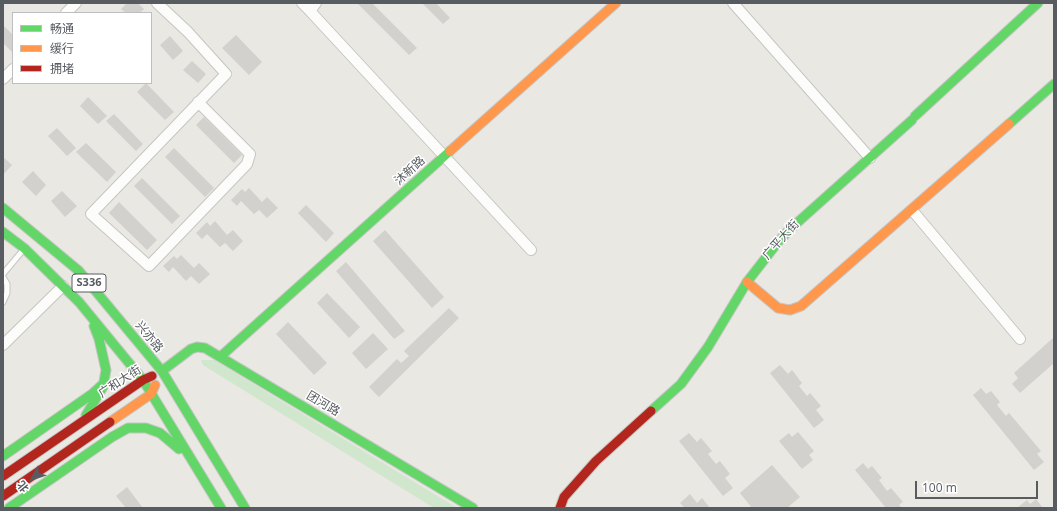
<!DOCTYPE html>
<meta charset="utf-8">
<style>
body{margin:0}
#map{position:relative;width:1057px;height:511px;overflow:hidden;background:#e9e8e2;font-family:"Open Sans","Noto Sans SC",sans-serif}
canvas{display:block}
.frame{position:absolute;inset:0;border:4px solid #585c61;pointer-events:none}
.legend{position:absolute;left:12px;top:12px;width:140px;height:72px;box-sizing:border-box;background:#fff;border:1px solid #bcbec0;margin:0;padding:5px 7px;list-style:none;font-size:12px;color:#585c61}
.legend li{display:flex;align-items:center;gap:8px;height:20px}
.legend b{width:20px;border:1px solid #bcbec0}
.north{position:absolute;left:12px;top:459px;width:40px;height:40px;-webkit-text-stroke:3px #fff;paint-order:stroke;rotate:230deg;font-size:11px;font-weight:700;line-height:16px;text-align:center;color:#585c61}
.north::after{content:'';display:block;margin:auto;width:14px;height:18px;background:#585c61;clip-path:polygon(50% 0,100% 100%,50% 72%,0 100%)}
.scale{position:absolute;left:915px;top:481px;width:123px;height:18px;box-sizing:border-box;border:2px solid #585c61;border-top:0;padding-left:5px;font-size:12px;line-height:14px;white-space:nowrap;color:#585c61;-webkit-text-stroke:3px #fff;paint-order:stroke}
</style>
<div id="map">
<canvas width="1057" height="511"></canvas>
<div class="frame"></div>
<ul class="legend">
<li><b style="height:5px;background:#63d668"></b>畅通</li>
<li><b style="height:5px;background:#ff974d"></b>缓行</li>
<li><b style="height:5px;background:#b3261e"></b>拥堵</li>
</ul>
<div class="north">北</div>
<div class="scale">100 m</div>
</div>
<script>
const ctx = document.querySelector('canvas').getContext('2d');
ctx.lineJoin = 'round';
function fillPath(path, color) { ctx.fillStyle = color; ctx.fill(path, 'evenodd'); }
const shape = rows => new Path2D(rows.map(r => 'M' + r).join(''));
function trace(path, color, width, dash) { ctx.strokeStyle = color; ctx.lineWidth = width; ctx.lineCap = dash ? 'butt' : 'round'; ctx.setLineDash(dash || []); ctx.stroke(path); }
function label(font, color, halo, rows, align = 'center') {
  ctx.font = font + ' "Open Sans","Noto Sans SC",sans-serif'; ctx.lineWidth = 3; ctx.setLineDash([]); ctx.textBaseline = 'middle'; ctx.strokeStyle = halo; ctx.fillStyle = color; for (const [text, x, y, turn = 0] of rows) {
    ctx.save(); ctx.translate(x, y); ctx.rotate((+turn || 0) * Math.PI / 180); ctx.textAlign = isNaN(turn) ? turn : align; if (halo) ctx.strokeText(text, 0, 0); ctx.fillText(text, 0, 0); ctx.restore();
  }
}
const green = shape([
 [201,360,214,360,457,508,434,508,203,365]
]);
const building = shape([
 [127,3,138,3,144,9,140,13,126,13,121,9],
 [357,3,372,3,417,48,409,55],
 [422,3,436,3,450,18,443,24],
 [3,25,13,35,13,53,3,43],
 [236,35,262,62,249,75,222,48],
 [170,36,183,51,173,60,160,45],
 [192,61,206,74,198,83,183,70],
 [146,83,174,112,165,120,137,92],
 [88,97,107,116,98,124,80,106],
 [114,114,143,144,136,151,106,121],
 [204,117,242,155,234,163,196,125],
 [57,128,76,148,67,156,48,136],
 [86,143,116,172,107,182,76,152],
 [174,148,214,188,205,197,165,157],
 [3,157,12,165,3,175],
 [33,171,46,185,36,196,22,182],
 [142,178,180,216,172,224,134,186],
 [249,188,262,202,267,197,278,208,267,218,259,210,254,214,241,201,237,206,231,200,242,189,245,192],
 [62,191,77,206,65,217,51,201],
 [119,202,157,240,147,250,109,213],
 [306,205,334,233,326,242,298,213],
 [215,221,227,235,233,230,243,241,233,251,225,243,220,247,207,234,202,239,196,233,207,222,210,226],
 [385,230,444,297,432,308,373,241],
 [181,255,194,268,199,263,210,274,199,284,191,276,186,281,173,267,169,272,163,266,174,256,177,259],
 [346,262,405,331,394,339,336,271],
 [327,293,360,327,349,338,317,303],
 [449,308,459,318,379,397,369,387,397,359,401,363,409,356,404,351],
 [288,322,327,363,314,375,276,334],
 [373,333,388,349,366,369,352,353],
 [1054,337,1054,363,1020,393,1012,384,1018,378,1014,373],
 [780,365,788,374,792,370,802,383,799,386,807,396,810,393,821,406,816,410,824,420,814,428,770,373],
 [981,388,986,394,991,391,1000,402,997,405,1006,416,1009,413,1041,451,1037,454,1044,462,1034,470,973,395],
 [798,432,814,451,809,455,813,460,802,469,779,441,789,433,792,437],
 [689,433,697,442,701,438,712,451,708,454,716,464,720,461,730,474,725,478,733,488,723,496,679,441],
 [863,463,868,469,872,466,882,478,879,480,887,491,891,488,903,502,899,505,902,508,886,508,855,470],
 [772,465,800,497,787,508,752,508,740,493],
 [127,487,143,508,126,508,116,496],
 [690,494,697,503,702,498,710,508,685,508,680,503],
 [1036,499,1043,508,1017,508,1027,500,1030,504]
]);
const lane = shape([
 [3,274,24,249],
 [3,277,7,284,7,293,3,302]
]);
const street = shape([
 [157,3,188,32,226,74,91,214,149,266,247,164,250,154,198,102],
 [302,3,310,11,316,3],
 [733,3,870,158],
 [310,11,531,250],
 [66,13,76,3],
 [3,79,13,69],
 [912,210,1020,339],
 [3,345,63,286]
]);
const fast = shape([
 [915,116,1038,3],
 [1009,124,1054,84],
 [3,208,79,271,162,371,245,508],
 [3,232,24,248,79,302,143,380,221,508],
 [220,357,450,151],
 [162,371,191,349,197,347,205,348,473,508],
 [651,411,681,384,708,347,747,282,778,242,789,230,912,120],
 [86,415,103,387,106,370,99,339,94,326],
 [3,456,92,394,104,383],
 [9,508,112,437,128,428,146,428,160,433,179,449]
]);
const slow = shape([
 [450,151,616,3],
 [747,282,778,308,790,310,801,306,1009,124],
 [110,422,151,394,155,385]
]);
const jam = shape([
 [3,476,143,380,152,376],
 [3,496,110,422],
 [560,508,564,497,596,461,651,411]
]);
const shields = [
 [89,283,34]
];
const shieldNames = [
 ["S336",89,283]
];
const streetNames = [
 ["沐新路",410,171,-42],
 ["广平大街",781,240,-48],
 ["兴亦路",149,337,51],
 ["广和大街",120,382,-33],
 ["团河路",323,404,31]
];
fillPath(green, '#d0e6cd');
fillPath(building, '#d2d1cd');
trace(lane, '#c5c5c3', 7);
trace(street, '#c5c5c3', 12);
trace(fast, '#c5c6c4', 11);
trace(slow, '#c5c6c4', 11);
trace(jam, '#c5c6c4', 11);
trace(lane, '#fcfcfb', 5);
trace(street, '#fcfcfb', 10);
trace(fast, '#63d668', 9);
trace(slow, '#ff974d', 9);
trace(jam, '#b3261e', 9);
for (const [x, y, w] of shields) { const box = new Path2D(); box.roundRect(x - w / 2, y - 9, w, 18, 3); ctx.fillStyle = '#fff'; ctx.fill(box); trace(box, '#585c61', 1); }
label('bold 11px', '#585c61', null, shieldNames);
label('12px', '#585c61', '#fff', streetNames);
</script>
